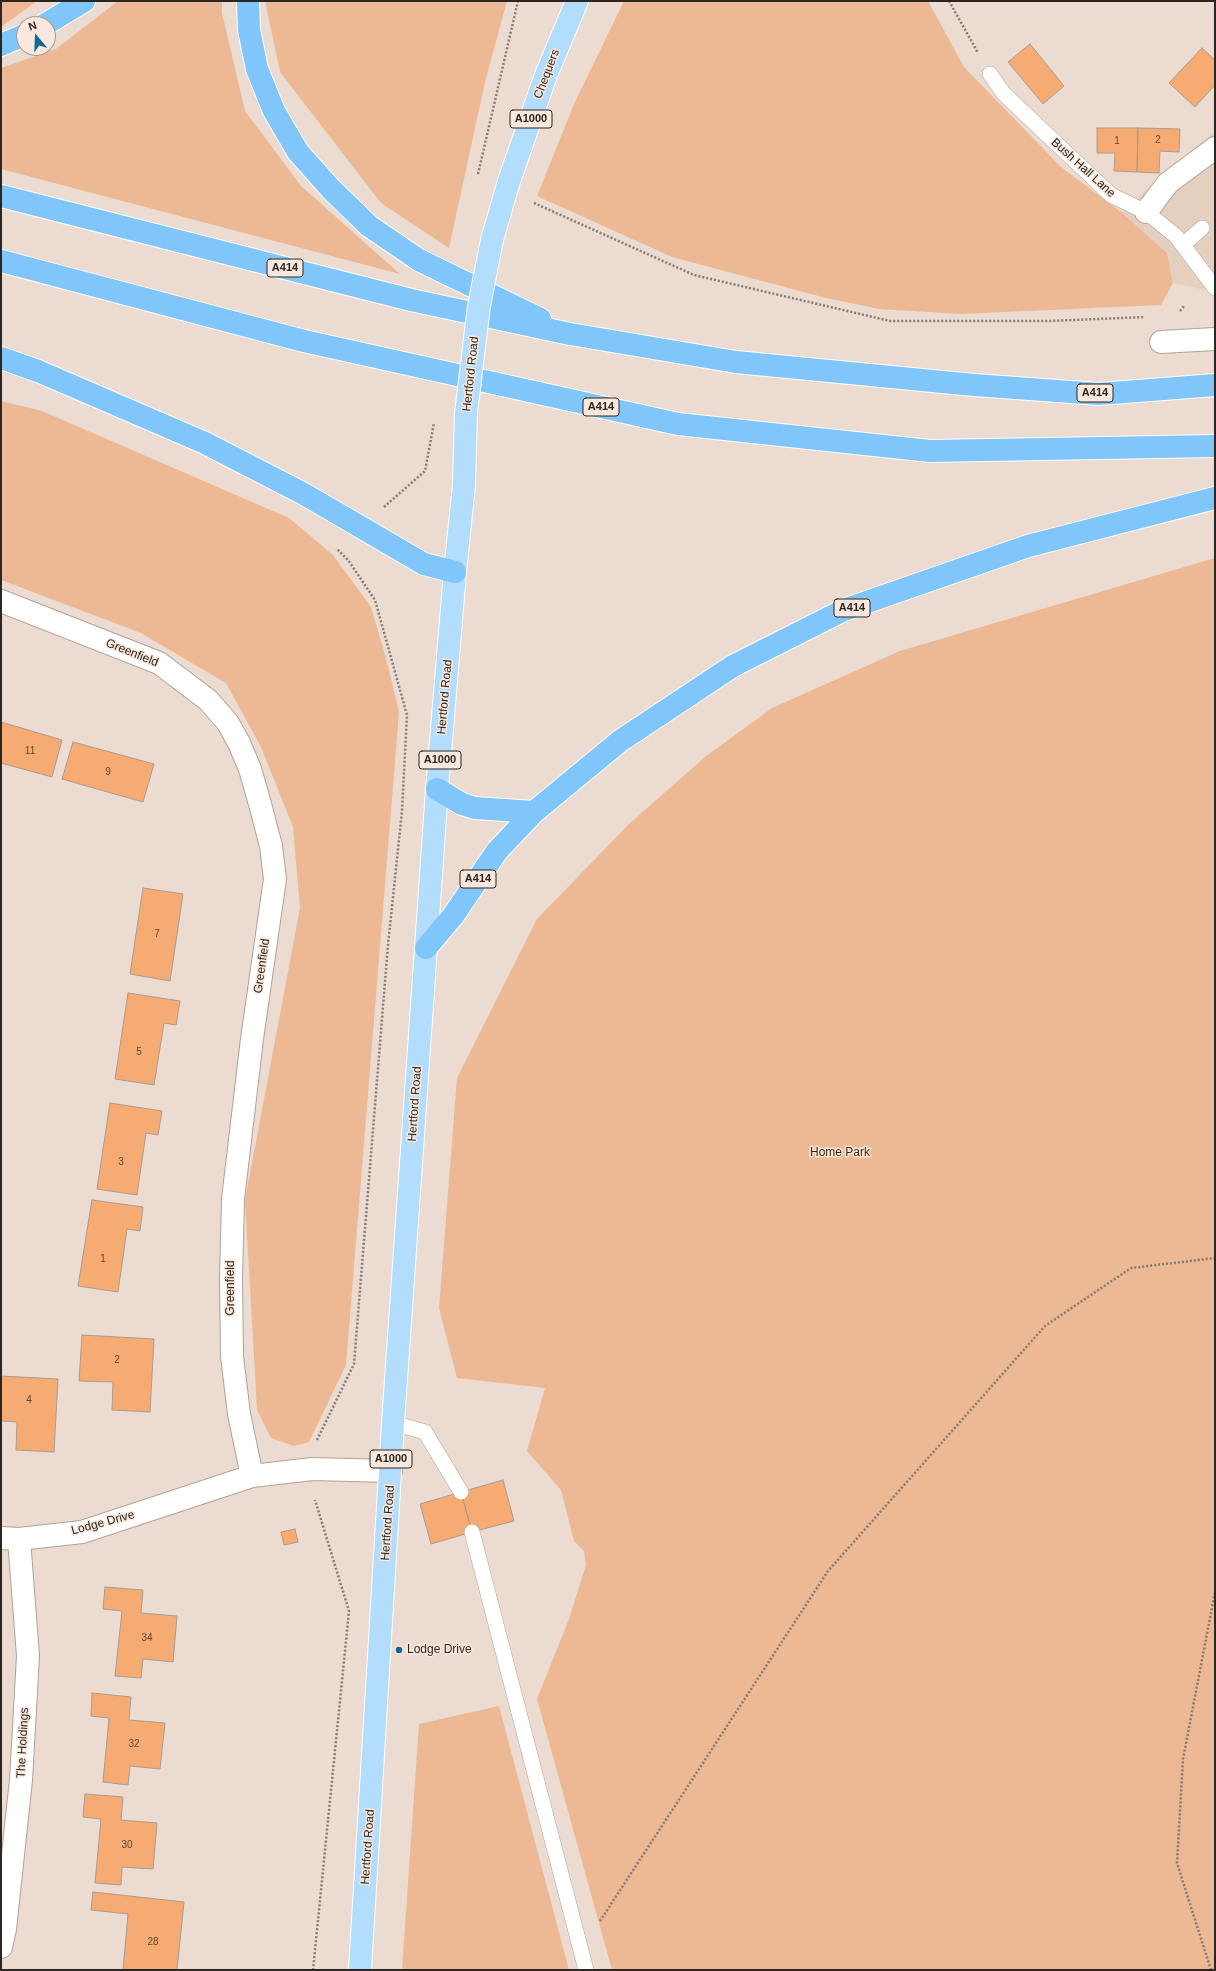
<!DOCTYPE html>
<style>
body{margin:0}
#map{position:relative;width:1216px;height:1971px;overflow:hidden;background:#ebdbd0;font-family:Arial,sans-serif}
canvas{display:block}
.frame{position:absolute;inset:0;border:2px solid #2c2622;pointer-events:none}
.north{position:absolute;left:16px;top:16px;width:40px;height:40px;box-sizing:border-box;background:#f8e8dd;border:1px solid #a69a92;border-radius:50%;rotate:341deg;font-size:11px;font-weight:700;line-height:16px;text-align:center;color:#2c2622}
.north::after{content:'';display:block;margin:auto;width:14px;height:18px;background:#116797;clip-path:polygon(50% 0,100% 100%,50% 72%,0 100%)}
</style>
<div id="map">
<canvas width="1216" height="1971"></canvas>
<div class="frame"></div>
<div class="north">N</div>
</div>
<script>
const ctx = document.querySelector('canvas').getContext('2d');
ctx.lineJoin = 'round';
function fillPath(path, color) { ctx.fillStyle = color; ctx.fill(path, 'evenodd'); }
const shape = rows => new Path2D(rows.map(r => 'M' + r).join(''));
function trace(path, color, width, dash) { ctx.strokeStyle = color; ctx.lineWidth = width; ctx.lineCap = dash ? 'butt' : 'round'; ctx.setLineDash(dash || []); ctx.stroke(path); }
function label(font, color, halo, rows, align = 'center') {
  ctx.font = font + ' Arial,sans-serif'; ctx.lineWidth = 3; ctx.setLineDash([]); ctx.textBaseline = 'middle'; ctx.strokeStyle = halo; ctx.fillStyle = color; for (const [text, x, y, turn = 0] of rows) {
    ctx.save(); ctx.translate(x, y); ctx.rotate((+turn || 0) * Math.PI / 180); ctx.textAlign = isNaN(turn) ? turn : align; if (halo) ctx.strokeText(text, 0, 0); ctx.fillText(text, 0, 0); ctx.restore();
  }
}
const built = shape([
 [1215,131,1215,292,1173,283,1167,253,1121,212]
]);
const green = shape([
 [1,1,37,1,1,27],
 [118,1,222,1,222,13,245,111,301,186,400,274,1,169,1,68,56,49],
 [265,1,507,1,485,82,449,248,381,203,280,72],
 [624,1,928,1,964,67,1061,167,1121,212,1167,253,1173,283,1161,305,960,314,879,309,826,298,672,257,537,196,574,104],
 [1,401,42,411,289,518,333,555,371,607,386,658,399,712,346,1365,309,1442,294,1446,271,1438,257,1410,245,1200,300,908,293,827,261,747,226,683,141,633,1,580],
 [1215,558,1215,1970,612,1970,537,1699,569,1619,586,1565,584,1551,574,1541,561,1490,527,1451,545,1388,457,1378,439,1308,457,1078,537,919,628,825,705,757,772,708,900,651],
 [499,1706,569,1970,402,1970,419,1724]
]);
const building = shape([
 [1030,44,1064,86,1043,104,1008,62,1030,44],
 [1202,48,1215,60,1215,85,1195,107,1169,83,1202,48],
 [1097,128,1138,128,1137,172,1114,171,1115,153,1097,153,1097,128],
 [1138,128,1180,129,1179,152,1160,151,1159,173,1137,172,1138,128],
 [1,722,62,740,52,777,1,763,1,722],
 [73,742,154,764,143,802,62,779,73,742],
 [143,888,183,894,170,981,130,974,143,888],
 [128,993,180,1001,176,1025,164,1023,154,1085,115,1079,128,993],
 [110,1103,162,1111,158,1135,146,1133,137,1195,97,1189,110,1103],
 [92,1200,143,1207,140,1231,127,1229,118,1292,78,1286,92,1200],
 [82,1335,154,1339,150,1412,112,1410,113,1382,79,1381,82,1335],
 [1,1376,58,1379,54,1452,16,1450,17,1422,1,1421,1,1376],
 [503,1480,514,1521,472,1532,461,1492,503,1480],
 [461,1492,472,1532,431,1544,420,1504,461,1492],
 [295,1529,298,1542,284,1545,281,1532,295,1529],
 [105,1587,143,1590,141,1613,177,1616,173,1662,143,1659,141,1678,115,1676,122,1611,103,1609,105,1587],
 [92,1693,131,1697,129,1720,165,1723,160,1769,130,1766,128,1785,103,1782,109,1718,91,1716,92,1693],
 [85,1794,123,1797,121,1820,157,1823,153,1869,122,1867,121,1885,95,1883,101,1819,83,1817,85,1794],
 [93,1892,184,1902,177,1970,123,1970,128,1914,91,1910,93,1892]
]);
const path = shape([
 [949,1,978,53],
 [478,174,518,1],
 [534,203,694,275,890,321,1049,321,1145,317],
 [1180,311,1184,306],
 [384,507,425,471,434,423],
 [317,1440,354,1364,388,945,402,811,407,715,375,600,348,560,337,549],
 [600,1921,828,1571,1045,1326,1131,1268,1215,1258],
 [313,1970,349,1611,315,1500],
 [1211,1970,1177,1863,1183,1759,1215,1592]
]);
const lane = shape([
 [990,74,1004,94,1111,195,1146,212,1176,236,1215,288],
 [1184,244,1202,228],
 [393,1423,425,1432,461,1492],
 [472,1532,586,1970]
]);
const street = shape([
 [1146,212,1168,183,1215,148],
 [1161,342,1215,339],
 [1,601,159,663,208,700,228,723,239,743,250,769,260,804,271,846,275,879,252,1039,233,1199,231,1278,232,1356,239,1414,252,1476],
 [1,1538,19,1539,82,1532,252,1476,312,1469,391,1471],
 [1,1947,5,1929,21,1780,28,1656,19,1539]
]);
const primary = shape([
 [492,240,509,181,546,75,577,1],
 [360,1970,393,1423,437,789,455,572,464,485,466,413]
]);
const highway = shape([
 [248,1,249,30,257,69,274,111,298,152,331,189,369,226,419,260,540,319],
 [46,24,84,1],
 [1,45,24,35],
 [1,196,411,300,570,334,736,362,974,385,1099,394,1215,385],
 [1,261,304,341,678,424,930,451,1215,446],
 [1,358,38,371,205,443,304,494,424,564,455,572],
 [437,789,462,804,475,808,534,812],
 [426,948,453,916,497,851,534,812,620,741,733,666,844,610,1028,546,1215,498]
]);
const primaryBridge = shape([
 [466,413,479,306,492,240]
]);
const markers = [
 [399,1650,4,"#116797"]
];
const numberNames = [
 ["2",1158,140],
 ["1",1117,141],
 ["11",30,751],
 ["9",108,772],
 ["7",157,934],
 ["5",139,1052],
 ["3",121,1162],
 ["1",103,1259],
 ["2",117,1360],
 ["4",29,1400],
 ["34",147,1638],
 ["32",134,1744],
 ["30",127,1845],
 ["28",153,1942]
];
const shields = [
 [531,119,42],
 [285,268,36],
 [1095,393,36],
 [601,407,36],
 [852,608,36],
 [440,760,42],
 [478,879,36],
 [391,1459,42]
];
const shieldNames = [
 ["A1000",531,119],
 ["A414",285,268],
 ["A414",1095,393],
 ["A414",601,407],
 ["A414",852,608],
 ["A1000",440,760],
 ["A414",478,879],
 ["A1000",391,1459]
];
const streetNames = [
 ["Chequers",547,74,-69],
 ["Bush Hall Lane",1083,168,42],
 ["Hertford Road",471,374,-84],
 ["Greenfield",132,653,22],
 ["Hertford Road",445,697,-85],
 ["Greenfield",262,966,-82],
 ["Hertford Road",415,1104,-86],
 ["Greenfield",231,1288,-90],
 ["Lodge Drive",103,1523,-15],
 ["Hertford Road",388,1523,-86],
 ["The Holdings",23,1743,-87],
 ["Hertford Road",368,1847,-86]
];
const parkNames = [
 ["Home Park",840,1153]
];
const poiNames = [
 ["Lodge Drive",407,1650]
];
fillPath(built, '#e5cfbf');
fillPath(green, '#ecb994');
fillPath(building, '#f6ab73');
trace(building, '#aa9b90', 1);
trace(lane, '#b1a297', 16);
trace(street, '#b1a297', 24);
trace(primary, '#fff', 24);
trace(highway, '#fff', 24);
trace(path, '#857a73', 2.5, [2, 2]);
trace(lane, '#fff', 15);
trace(street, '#fff', 22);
trace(primary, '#b3ddfc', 22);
trace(highway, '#80c6fa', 22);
trace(primaryBridge, '#fff', 24, []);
trace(primaryBridge, '#b3ddfc', 22);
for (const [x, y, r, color] of markers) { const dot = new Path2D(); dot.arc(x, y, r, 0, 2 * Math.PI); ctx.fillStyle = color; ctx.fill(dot); trace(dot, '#f8e8dd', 1.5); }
label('10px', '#5e4736', null, numberNames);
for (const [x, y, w] of shields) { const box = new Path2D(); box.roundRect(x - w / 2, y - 9, w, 18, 3); ctx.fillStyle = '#f8e8dd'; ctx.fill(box); trace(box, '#2c2622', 1); }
label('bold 11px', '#2c2622', null, shieldNames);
label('12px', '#2c2622', '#f8e8dd', streetNames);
label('12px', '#43250d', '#f8e8dd', parkNames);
label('12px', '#2c2622', '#f8e8dd', poiNames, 'left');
</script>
